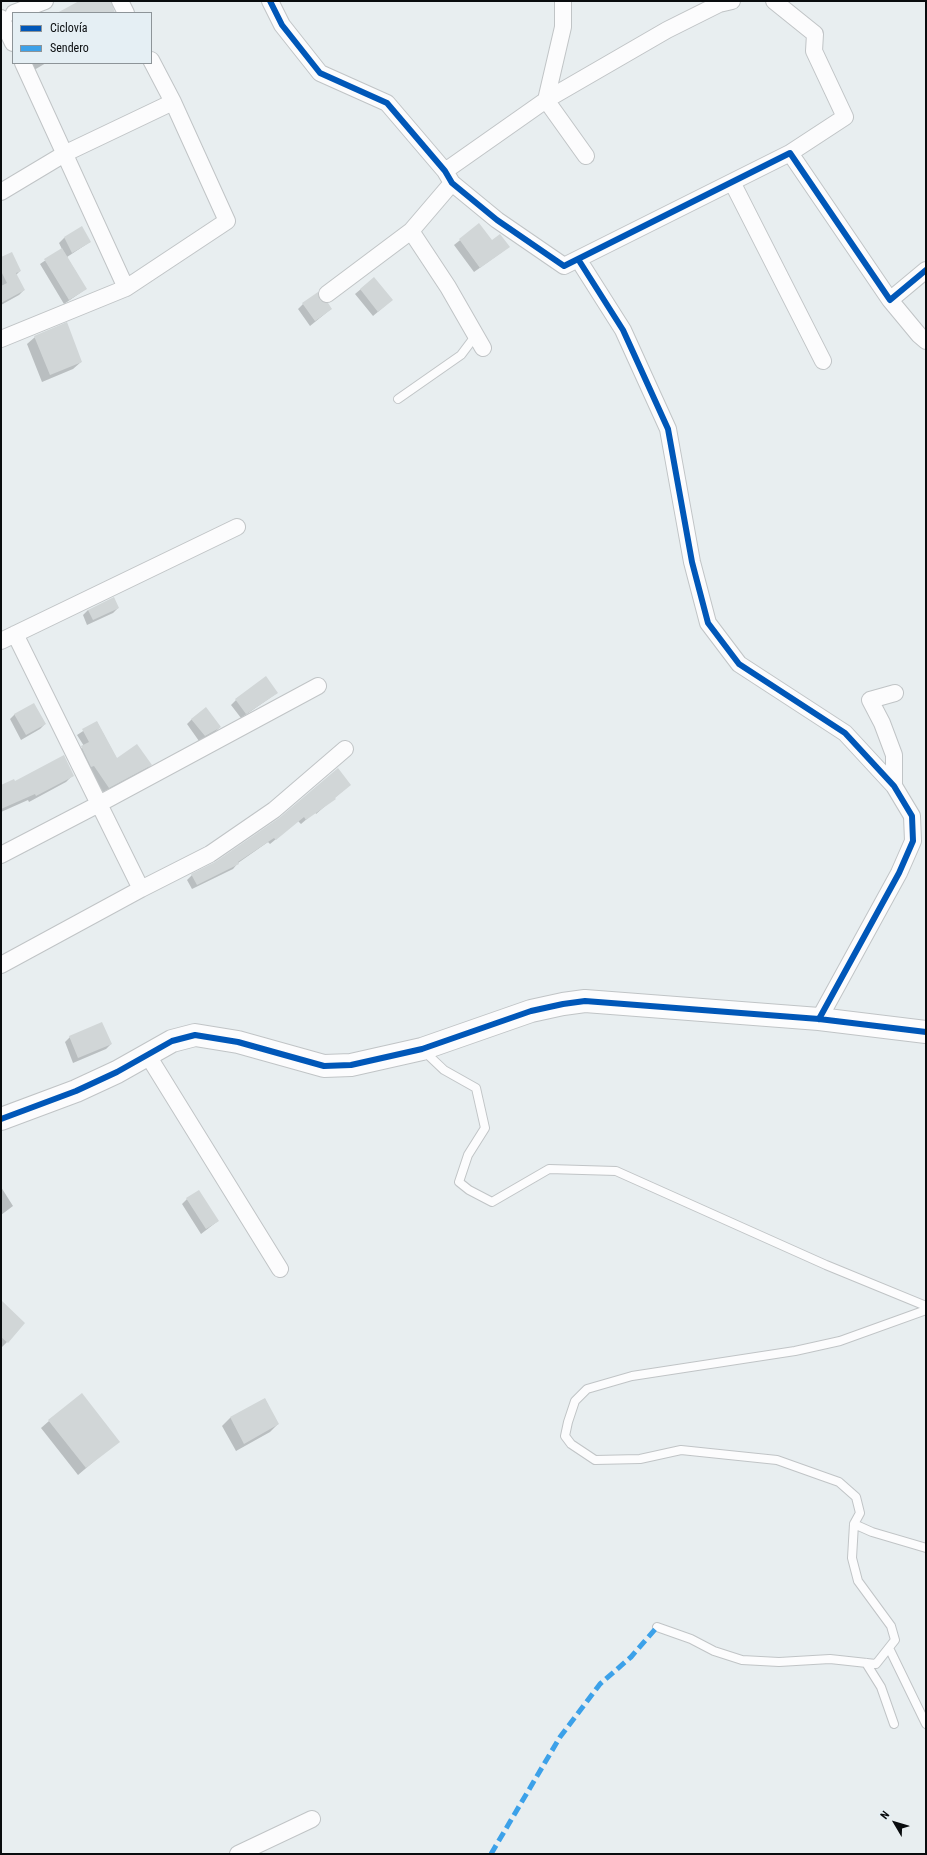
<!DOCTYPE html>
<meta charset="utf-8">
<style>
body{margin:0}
#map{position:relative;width:927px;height:1855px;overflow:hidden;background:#e8eef0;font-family:"Roboto Condensed",sans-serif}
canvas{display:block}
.frame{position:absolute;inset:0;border:2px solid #090c0e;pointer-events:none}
.legend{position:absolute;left:12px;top:12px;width:140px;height:52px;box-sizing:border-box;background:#e5eff4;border:1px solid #8d9498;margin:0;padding:5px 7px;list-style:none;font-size:12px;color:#090c0e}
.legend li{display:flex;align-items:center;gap:8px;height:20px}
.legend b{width:20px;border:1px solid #8d9498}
.north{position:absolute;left:875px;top:1803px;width:40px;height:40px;-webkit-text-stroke:3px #e5eff4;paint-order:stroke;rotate:308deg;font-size:11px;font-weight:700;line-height:16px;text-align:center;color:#090c0e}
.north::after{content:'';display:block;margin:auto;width:14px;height:18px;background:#090c0e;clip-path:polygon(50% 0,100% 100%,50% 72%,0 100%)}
</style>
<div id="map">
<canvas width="927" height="1855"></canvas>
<div class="frame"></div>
<ul class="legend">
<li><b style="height:5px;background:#0057b8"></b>Ciclovía</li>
<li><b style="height:5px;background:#3ca1e9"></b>Sendero</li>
</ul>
<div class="north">N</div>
</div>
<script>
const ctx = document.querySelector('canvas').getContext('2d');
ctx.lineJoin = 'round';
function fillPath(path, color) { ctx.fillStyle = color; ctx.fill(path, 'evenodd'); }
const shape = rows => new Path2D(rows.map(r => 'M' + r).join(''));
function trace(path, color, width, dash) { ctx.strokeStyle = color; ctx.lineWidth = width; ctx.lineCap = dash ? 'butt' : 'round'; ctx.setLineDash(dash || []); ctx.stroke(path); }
const shadow = shape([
 [23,63,46,63,29,73],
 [479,225,492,241,509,247,474,272,454,245],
 [82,228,90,242,67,257,86,289,64,304,40,264,62,249,59,243,64,238],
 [1,258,20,271,16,275,24,290,19,295,1,305],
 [374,278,386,305,373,316,355,294],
 [319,301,331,309,310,326,298,309,303,304],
 [35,337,81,362,73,369,42,382,27,344],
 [118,608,113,613,87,625,83,615,88,610],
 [277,693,241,718,231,705,236,700],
 [15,714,45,724,40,729,21,740,10,719],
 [192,719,220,727,215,732,199,741,187,724],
 [97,722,117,759,151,765,146,770,103,792,77,752,84,746,77,735],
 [73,775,66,782,29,802,28,800,1,812,1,786,14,782],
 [345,789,316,814,315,812,301,824,298,821,270,844,268,842,238,863,233,869,192,889,187,880,192,875,216,863,280,819],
 [70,1037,111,1044,106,1049,73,1063,65,1042],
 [1,1187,13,1206,1,1215],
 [187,1199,218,1221,201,1234,182,1204],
 [1,1302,7,1342,2,1347,1,1346],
 [265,1399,278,1424,270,1432,236,1451,222,1426,230,1418],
 [49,1421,118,1441,78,1475,41,1428]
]);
const building = shape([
 [79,1,111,1,115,13,57,13],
 [479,223,492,240,500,234,510,247,480,268,459,239],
 [82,226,91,242,72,253,64,237],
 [62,248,87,289,69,300,44,259],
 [12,252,21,271,16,273,25,290,1,303,1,286,7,283,1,271,1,257],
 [374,277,393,300,378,312,360,289],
 [318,292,320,300,328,303,332,309,315,321,302,303],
 [67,322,82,362,50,375,34,336],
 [114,597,119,608,93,620,88,610],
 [266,676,278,693,246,714,235,699],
 [34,703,46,724,26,735,14,714],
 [206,707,221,727,205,736,191,719],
 [97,721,117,758,137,744,152,765,109,788,94,766,91,767,81,746,89,742,82,729],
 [64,755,74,776,36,796,35,794,1,809,1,785,14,779,15,781],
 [338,768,351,785,335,798,336,799,306,820,304,817,276,840,274,838,238,862,239,864,197,885,191,874,215,862,279,818],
 [102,1022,112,1044,78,1058,69,1036],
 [199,1190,219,1221,206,1229,186,1198],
 [1,1300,25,1323,8,1343,1,1337],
 [82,1393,120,1442,86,1468,48,1420],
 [265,1398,279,1424,244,1444,230,1417]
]);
const lane = shape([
 [398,399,461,355,476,335],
 [424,1051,444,1070,476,1088,485,1128,468,1155,459,1182,469,1190,492,1202,549,1169,616,1171,826,1265,926,1306],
 [854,1524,860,1513,856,1497,839,1482,822,1476,777,1460,681,1450,640,1459,595,1460,571,1444,565,1436,568,1422,575,1401,587,1389,632,1376,795,1351,840,1341,926,1310],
 [657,1627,691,1639,714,1651,742,1660,779,1662,830,1659,876,1664,895,1640,891,1626,858,1581,852,1558,854,1524,872,1532,926,1548],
 [889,1648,926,1724],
 [866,1663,881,1687,894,1724]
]);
const street = shape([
 [120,1,126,13],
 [270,1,282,25,320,73,387,103,445,171,452,183,497,220,564,266,790,153,890,300,926,270],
 [774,1,815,34,814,51,845,117,790,153],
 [14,13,45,1],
 [1,18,13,43],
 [586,156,546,100,667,30,719,4,732,1],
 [445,171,546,100,563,27,563,1],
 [732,182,823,361],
 [1,192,66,153,173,102],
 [411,231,448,287,483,348],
 [578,259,623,330,668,429,692,562,708,623,739,664,845,733,894,786,912,816,913,841,899,873,819,1019],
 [126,288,227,221,173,102,151,60],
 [327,294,411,231,452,183],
 [890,300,919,335,926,341],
 [1,339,126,288,23,63],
 [15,634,141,889],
 [1,641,237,527],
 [894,786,894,755,882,723,870,700,895,693],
 [1,855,99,804,318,686],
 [1,965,141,889,210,854,274,810,345,749],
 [147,1054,280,1269],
 [238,1854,312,1819]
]);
const secondary = shape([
 [1,1119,76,1091,117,1072,172,1041,195,1035,238,1042,324,1066,351,1065,422,1049,531,1011,563,1004,585,1001,819,1019,926,1032]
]);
const quiet = shape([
 [491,1854,560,1737,600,1684,631,1657,657,1627]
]);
const cycleway = shape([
 [270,1,282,25,320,73,387,103,445,171,452,183,497,220,564,266,790,153,890,300,926,270],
 [578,259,623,330,668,429,692,562,708,623,739,664,845,733,894,786,912,816,913,841,899,873,819,1019],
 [1,1119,76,1091,117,1072,172,1041,195,1035,238,1042,324,1066,351,1065,422,1049,531,1011,563,1004,585,1001,819,1019,926,1032]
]);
fillPath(shadow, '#0003');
fillPath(building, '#d1d6d7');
trace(lane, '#c0c4c6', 10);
trace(street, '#c0c4c6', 18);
trace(secondary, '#c0c4c6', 24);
trace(lane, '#fcfcfd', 8);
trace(street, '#fcfcfd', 16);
trace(secondary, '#fcfcfd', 22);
trace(quiet, '#3ca1e9', 5, [10, 5]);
trace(cycleway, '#0057b8', 6);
</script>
